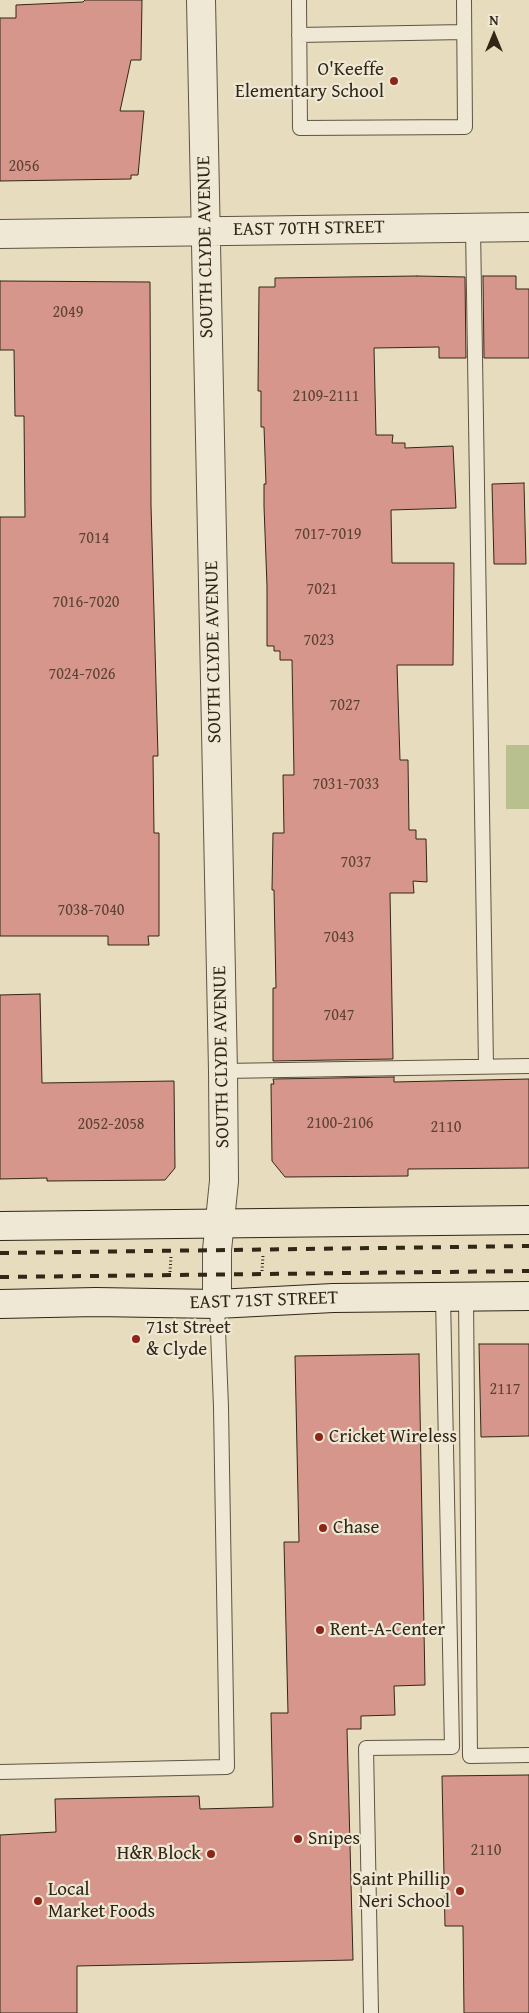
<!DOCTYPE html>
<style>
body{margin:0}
#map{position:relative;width:529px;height:2013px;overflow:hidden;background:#e7dcbe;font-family:"Gentium Book Plus",serif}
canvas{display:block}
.north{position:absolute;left:469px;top:10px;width:50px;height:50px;-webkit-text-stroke:4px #efe8d5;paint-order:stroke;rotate:0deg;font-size:14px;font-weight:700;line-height:20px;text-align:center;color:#322617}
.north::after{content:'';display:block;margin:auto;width:18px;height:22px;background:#322617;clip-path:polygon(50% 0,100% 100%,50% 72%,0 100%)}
</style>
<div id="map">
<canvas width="529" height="2013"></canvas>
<div class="north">N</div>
</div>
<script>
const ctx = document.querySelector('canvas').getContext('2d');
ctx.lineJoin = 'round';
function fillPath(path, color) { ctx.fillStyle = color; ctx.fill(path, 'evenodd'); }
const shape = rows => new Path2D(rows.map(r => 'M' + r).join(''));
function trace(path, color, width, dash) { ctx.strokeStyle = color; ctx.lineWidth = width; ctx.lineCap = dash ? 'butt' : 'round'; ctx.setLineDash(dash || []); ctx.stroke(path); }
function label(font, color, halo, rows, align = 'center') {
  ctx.font = font + ' "Gentium Book Plus",serif'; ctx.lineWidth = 4.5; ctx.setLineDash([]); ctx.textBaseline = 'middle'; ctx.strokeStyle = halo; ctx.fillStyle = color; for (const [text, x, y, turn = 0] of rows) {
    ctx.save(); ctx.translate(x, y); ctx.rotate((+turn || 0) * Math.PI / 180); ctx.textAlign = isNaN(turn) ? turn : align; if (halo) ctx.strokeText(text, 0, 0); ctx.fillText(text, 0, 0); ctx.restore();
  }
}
const green = shape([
 [506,745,529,745,529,809,506,809]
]);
const building = shape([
 [85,0,142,0,141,60,131,60,120,111,144,111,138,175,131,175,131,179,0,181,0,18,16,18,16,5,83,2,85,0],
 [417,276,465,277,466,358,439,358,439,347,374,348,376,435,393,435,392,443,405,443,405,448,453,446,456,508,391,510,392,563,454,563,453,665,397,665,400,760,408,760,409,830,416,830,416,839,426,839,427,882,413,881,414,893,390,893,393,1059,273,1061,273,988,276,988,274,890,272,890,273,833,284,833,283,775,294,775,292,660,280,660,280,651,274,651,274,646,267,646,267,586,264,506,264,484,266,484,264,427,261,427,261,391,258,391,259,287,275,287,275,278,417,276],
 [483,276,516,276,516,289,529,289,529,358,484,358,483,276],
 [0,281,150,282,151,505,158,756,153,756,154,833,159,833,159,936,148,936,149,945,108,945,108,936,0,936,0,517,25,517,24,416,15,416,14,350,0,350,0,281],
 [524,483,526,564,494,564,492,484,524,483],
 [40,994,42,1083,174,1081,175,1168,165,1180,47,1181,47,1178,0,1179,0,995,40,994],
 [394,1077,394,1082,529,1079,529,1168,408,1169,408,1176,285,1177,272,1161,271,1084,274,1084,273,1079,394,1077],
 [479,1344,529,1344,529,1436,481,1437,479,1344],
 [419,1354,425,1685,394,1686,395,1715,361,1716,361,1729,347,1729,353,1960,77,1966,77,2013,0,2013,0,1835,56,1832,55,1799,199,1796,200,1809,273,1807,271,1713,288,1713,284,1542,299,1542,295,1356,419,1354],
 [529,1775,529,2013,464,2013,463,1926,445,1926,442,1776,529,1775]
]);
const path = shape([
 [262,1271,263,1255],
 [170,1272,171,1256]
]);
const lane = shape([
 [299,0,300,128,465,127,464,0],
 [299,35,464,32],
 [473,227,486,1066],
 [223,1071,529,1066],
 [466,1296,470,1756,529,1755],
 [0,1772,227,1767,221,1407,217,1304],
 [371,2013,366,1748,452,1747,443,1297]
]);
const street = shape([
 [201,0,223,1071,224,1181,217,1250,217,1304],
 [0,234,529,227]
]);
const secondary = shape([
 [0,1226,529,1220],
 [0,1304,96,1302,217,1304,333,1298,529,1296]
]);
const rail = shape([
 [0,1253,529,1246],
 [0,1277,529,1271]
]);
const markers = [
 [394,81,5,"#8f2418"],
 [136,1339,5,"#8f2418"],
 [319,1437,5,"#8f2418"],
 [323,1528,5,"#8f2418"],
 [320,1630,5,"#8f2418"],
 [298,1839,5,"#8f2418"],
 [211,1854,5,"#8f2418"],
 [460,1891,5,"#8f2418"],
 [38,1901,5,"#8f2418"]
];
const numberNames = [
 ["2056",24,167],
 ["2049",68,313],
 ["2109-2111",326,397],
 ["7017-7019",328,535],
 ["7014",94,539],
 ["7021",322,590],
 ["7016-7020",86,603],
 ["7023",319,641],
 ["7024-7026",82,675],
 ["7027",345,706],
 ["7031-7033",346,785],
 ["7037",356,863],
 ["7038-7040",91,911],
 ["7043",339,938],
 ["7047",339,1016],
 ["2100-2106",340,1124],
 ["2052-2058",111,1125],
 ["2110",446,1128],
 ["2117",505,1390],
 ["2110",486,1851]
];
const poiNames = [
 ["O'Keeffe",384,70,"right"],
 ["Elementary School",384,92,"right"],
 ["71st Street",146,1328],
 ["& Clyde",146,1350],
 ["Cricket Wireless",329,1437],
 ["Chase",333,1528],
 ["Rent-A-Center",330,1630],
 ["Snipes",308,1839],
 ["H&R Block",201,1854,"right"],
 ["Saint Phillip",450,1880,"right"],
 ["Neri School",450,1902,"right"],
 ["Local",48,1890],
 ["Market Foods",48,1912]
];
const streetNames = [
 ["EAST 70TH STREET",309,229,-1],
 ["SOUTH CLYDE AVENUE",206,247,-91],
 ["SOUTH CLYDE AVENUE",214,652,-91],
 ["SOUTH CLYDE AVENUE",222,1057,-91],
 ["EAST 71ST STREET",264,1301,-2]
];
fillPath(green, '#b8c090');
fillPath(building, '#d7968b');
trace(building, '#322617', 1);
trace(lane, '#5f5441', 16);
trace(street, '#5f5441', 30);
trace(secondary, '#322617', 30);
trace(path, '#322617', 3, [1, 2.5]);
trace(lane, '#efe8d5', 14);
trace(street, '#efe8d5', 28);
trace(secondary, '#efe8d5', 28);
trace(rail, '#322617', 4, [9, 9]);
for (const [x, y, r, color] of markers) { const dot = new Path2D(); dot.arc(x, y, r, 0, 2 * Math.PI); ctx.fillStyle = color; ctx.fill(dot); trace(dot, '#efe8d5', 2); }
label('16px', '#5b4234', null, numberNames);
label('19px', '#322617', '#efe8d5', poiNames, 'left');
label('19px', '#322617', '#efe8d5', streetNames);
</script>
